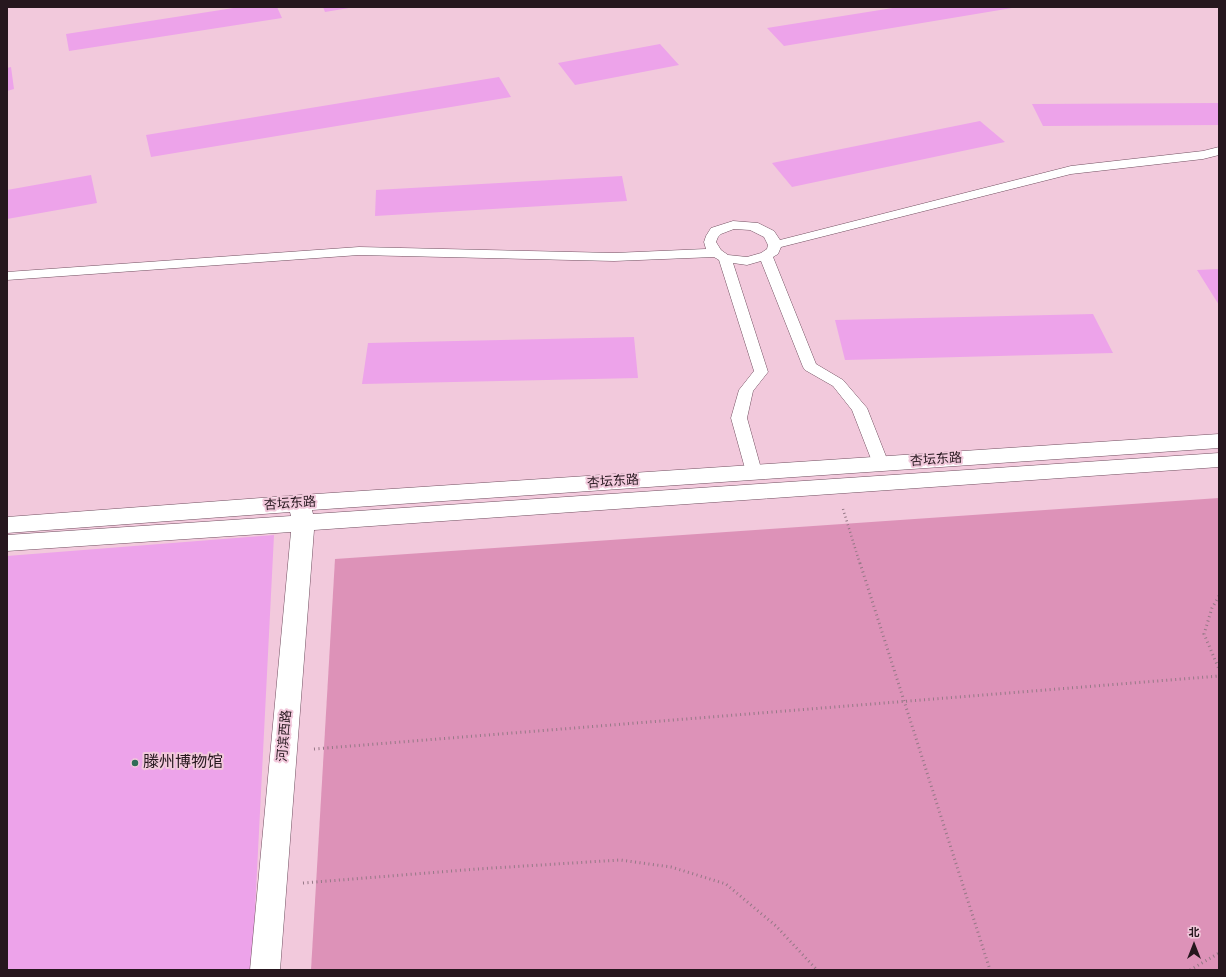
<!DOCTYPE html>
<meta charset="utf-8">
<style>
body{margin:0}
#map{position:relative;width:1226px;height:977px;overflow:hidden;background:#f2c9dc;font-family:"DejaVu Sans","Noto Sans SC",sans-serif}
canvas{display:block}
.frame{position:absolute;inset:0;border:8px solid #26171e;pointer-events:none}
.north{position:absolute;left:1174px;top:925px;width:40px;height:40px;-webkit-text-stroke:3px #f2c9dc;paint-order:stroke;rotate:0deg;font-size:11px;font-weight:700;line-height:16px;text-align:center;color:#26171e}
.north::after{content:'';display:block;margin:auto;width:14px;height:18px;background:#26171e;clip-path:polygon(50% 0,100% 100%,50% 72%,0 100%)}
</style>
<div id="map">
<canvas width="1226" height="977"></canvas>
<div class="frame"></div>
<div class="north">北</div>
</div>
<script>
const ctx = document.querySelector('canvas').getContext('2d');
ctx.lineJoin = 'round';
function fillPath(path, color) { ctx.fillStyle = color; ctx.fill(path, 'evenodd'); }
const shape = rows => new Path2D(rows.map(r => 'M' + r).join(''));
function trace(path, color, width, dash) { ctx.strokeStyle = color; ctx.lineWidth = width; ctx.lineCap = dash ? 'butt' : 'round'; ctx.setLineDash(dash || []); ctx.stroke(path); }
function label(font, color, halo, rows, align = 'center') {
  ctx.font = font + ' "DejaVu Sans","Noto Sans SC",sans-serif'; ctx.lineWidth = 4; ctx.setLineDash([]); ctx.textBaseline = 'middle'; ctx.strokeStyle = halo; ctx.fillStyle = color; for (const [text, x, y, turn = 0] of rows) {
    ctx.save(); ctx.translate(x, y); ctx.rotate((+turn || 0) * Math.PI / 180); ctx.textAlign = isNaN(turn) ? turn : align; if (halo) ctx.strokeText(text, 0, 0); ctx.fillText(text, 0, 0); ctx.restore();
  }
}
const green = shape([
 [1219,498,1219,970,311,970,335,559]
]);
const building = shape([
 [240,7,277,7,282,18,69,51,66,34],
 [323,7,349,7,349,8,325,12],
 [899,7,1012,8,784,46,767,28],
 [660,44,679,65,575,85,558,63],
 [11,67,14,89,7,91,7,68],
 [499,77,511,97,151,157,146,135],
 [1219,103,1219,125,1043,126,1032,104],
 [980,121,1005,142,792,187,772,163],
 [91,175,97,203,7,219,7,190],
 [622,176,627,201,375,216,376,190],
 [1219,269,1219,305,1197,270],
 [1093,314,1113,353,845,360,835,320],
 [634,337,638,378,362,384,368,343],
 [274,535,252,970,7,970,7,556]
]);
const pathFar1 = shape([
 [843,509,860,564]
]);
const path = shape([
 [860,563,990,970],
 [1219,596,1212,608,1204,634,1219,669],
 [314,749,1219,676],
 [303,883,477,869,620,860,671,867,726,884,776,926,817,970],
 [1190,970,1219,953]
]);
const service = shape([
 [1219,147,1219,155,1203,159,1071,174,781,247,778,254,773,257,816,364,843,380,867,408,889,464,887,468,881,469,875,468,873,464,852,410,833,386,805,370,803,367,761,261,747,265,733,263,768,372,753,391,747,418,762,472,760,476,754,477,748,476,746,472,731,418,739,390,754,371,719,260,714,257,614,261,359,255,7,280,7,272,359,247,614,253,706,249,704,242,706,236,711,228,733,221,758,223,774,231,780,240,1071,166,1203,151,1219,147],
 [734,229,750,230,764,237,768,245,767,249,761,253,747,257,728,255,721,250,716,242,718,237,721,234,734,229]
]);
const tertiary = shape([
 [1219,434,1219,448,312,510,313,514,1219,453,1219,467,314,530,280,970,250,970,291,532,7,551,7,535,291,516,290,512,7,533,7,517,301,495,1219,434]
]);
const markers = [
 [135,763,4,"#306c57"]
];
const streetNames = [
 ["杏坛东路",936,460,-4],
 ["杏坛东路",613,482,-4],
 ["杏坛东路",290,504,-4],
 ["河滨西路",285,736,-85]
];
const nearPoinames = [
 ["滕州博物馆",143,763]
];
fillPath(green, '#dd92b8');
fillPath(building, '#eda3ea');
trace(service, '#714f60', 1);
trace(tertiary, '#714f60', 1);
trace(pathFar1, '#957886', 2.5, [1, 3]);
trace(path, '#957886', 3, [1, 3.5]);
fillPath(service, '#fff');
fillPath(tertiary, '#fff');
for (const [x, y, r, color] of markers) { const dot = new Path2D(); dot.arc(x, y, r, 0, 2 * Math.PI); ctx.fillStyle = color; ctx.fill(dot); trace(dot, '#f2c9dc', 1.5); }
label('13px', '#26171e', '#f2c9dc', streetNames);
label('16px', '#26171e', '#f2c9dc', nearPoinames, 'left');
</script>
